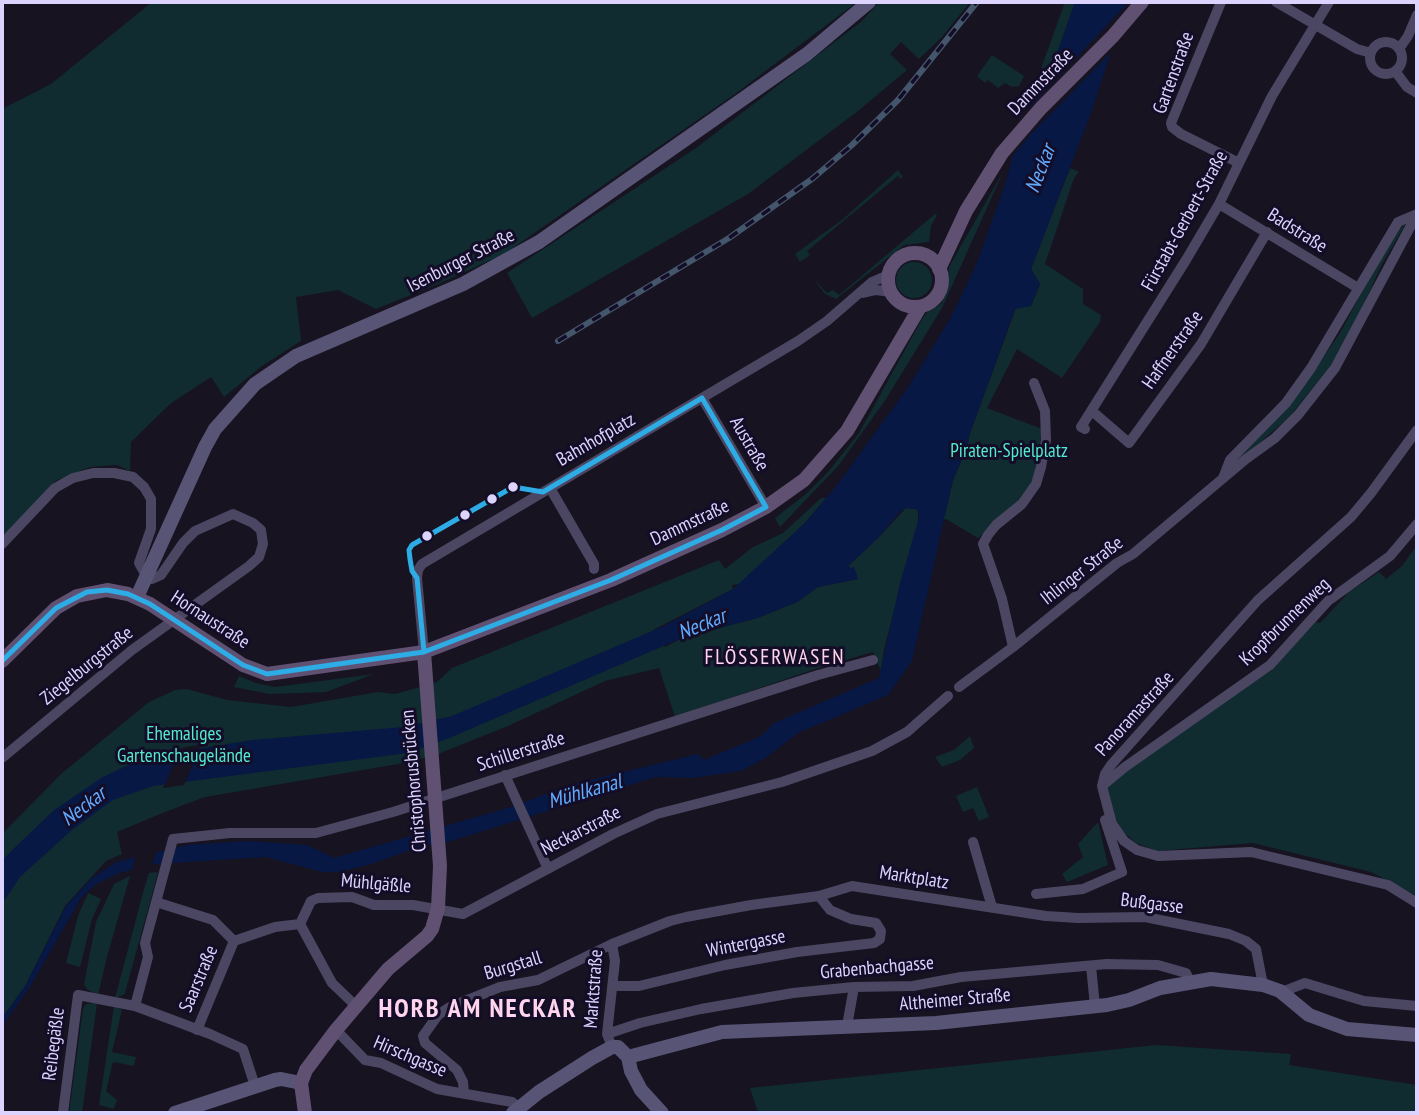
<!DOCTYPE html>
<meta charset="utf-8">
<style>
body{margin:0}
#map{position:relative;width:1419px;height:1115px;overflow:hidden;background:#171321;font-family:"PT Sans Narrow",sans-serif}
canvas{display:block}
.frame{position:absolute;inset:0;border:4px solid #dcd3ff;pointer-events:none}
</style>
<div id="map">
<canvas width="1419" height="1115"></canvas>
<div class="frame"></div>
</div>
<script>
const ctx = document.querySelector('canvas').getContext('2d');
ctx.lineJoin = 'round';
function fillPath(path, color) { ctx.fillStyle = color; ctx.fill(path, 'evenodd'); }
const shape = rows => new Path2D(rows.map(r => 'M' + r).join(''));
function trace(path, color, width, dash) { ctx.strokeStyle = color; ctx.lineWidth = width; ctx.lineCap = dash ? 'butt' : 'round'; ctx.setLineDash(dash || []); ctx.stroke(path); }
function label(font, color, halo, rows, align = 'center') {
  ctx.font = font + ' "PT Sans Narrow",sans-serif'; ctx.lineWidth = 6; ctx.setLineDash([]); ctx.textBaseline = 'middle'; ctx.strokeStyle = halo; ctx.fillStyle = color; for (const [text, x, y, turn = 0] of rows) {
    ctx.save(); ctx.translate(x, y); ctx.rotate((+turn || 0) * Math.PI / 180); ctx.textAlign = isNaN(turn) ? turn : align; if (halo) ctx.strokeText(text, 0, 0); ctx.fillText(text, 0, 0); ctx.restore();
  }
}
const green = shape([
 [152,2,857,2,735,94,504,254,438,284,376,309,338,290,296,297,301,341,262,366,224,397,211,377,170,404,131,442,130,471,117,465,90,467,55,481,2,538,2,109,51,84],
 [879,2,970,2,942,37,919,59,901,42,890,54,907,70,858,111,748,194,532,318,507,273,696,148,862,21],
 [1065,2,1075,2,1059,48,1035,95,1030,99],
 [992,55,1024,76,1019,86,1012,87,1005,83,998,88,988,80,985,83,977,76],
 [1070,168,1079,172,1074,178,1045,264,1083,289,1083,304,1101,315,1100,322,1062,378,1017,349,987,408,1042,429,1037,467,1031,483,1021,502,978,538,946,519,915,533,884,649,881,671,873,652,815,669,675,717,659,668,605,681,508,726,438,754,410,762,205,797,165,812,117,832,122,854,106,861,65,906,25,986,2,1018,2,834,61,774,149,702,175,690,187,689,227,700,291,707,378,692,395,694,437,682,452,668,719,560,725,569,753,547,783,533,821,498,826,498,805,523,739,584,732,585,733,589,653,630,665,647,682,638,757,618,797,602,818,587,858,579,854,568,850,568,849,565,877,539,906,508,918,509,918,521,945,514,953,480,967,448,969,436,1016,308,1031,306,1040,284,1031,269],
 [898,170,903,177,901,179,898,176,807,251,810,255,800,262,795,254,843,219],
 [1004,170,942,308,886,399,839,465,780,527,775,518,806,494,828,472,859,433,922,319,927,312,941,304,947,290,949,267],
 [935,214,937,215,931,226,929,242,904,245,836,299,825,294,812,277,827,293,833,290,839,295],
 [1404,224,1405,225,1381,266,1359,315,1329,368,1289,417,1238,462,1236,460,1299,392,1340,333,1391,238],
 '896 280a18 18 0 1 1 36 0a18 18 0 1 1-36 0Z',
 [1417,545,1417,896,1371,872,1253,843,1157,851,1136,843,1112,822,1104,779,1269,672,1316,622,1320,623,1349,592,1379,572,1386,579,1402,566],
 [374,674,326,692,269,694,234,687,239,676,256,683,275,687],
 [970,736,974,748,960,760,942,767,935,757,954,750],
 [977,787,989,817,979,821,973,808,963,812,956,796],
 [1098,822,1108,865,1067,882,1062,874,1083,857,1078,844],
 [156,872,158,873,126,989,125,994,115,998,144,889,149,873],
 [130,876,107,957,98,995,87,989,84,984,96,922,114,884],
 [88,893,101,899,92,919,80,967,66,963,78,916],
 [97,1003,82,1113,69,1113,83,1008,86,1004],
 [114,1006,122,1010,112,1052,136,1057,134,1066,113,1062,106,1091,117,1100,114,1109,99,1105],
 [1156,1045,1291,1054,1289,1065,1417,1085,1417,1113,758,1113,750,1088]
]);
const water = shape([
 [1075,2,1127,2,1092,110,1031,269,1040,284,1031,306,1015,309,969,436,967,448,953,480,912,661,888,695,798,733,767,757,741,771,693,778,656,777,448,842,422,846,371,864,340,872,322,872,266,857,156,864,119,873,95,885,81,898,31,985,2,1026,2,1019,25,986,66,906,92,878,116,862,187,845,247,841,307,845,334,858,511,807,573,784,698,754,704,760,761,736,774,723,879,678,900,583,918,521,919,511,915,509,906,508,900,512,877,539,849,565,850,568,854,567,858,579,818,587,797,602,757,618,682,638,447,739,408,753,153,786,113,800,72,830,20,877,2,904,3,859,53,811,101,778,135,762,161,755,252,740,403,727,452,716,664,626,733,589,805,523,837,485,907,389,950,319,976,265,1005,185,1017,139,1035,95,1059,48]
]);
const pier = shape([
 [1129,2,1116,47,1029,136,1006,165,1023,114],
 [202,744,184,785,163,788,181,748],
 [158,847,151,868,130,874,138,851]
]);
const street = shape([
 [1221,2,1171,123,1172,127,1181,134,1237,162],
 [1276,2,1357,49,1371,53],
 '1370 58a16 16 0 1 1 32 0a16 16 0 1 1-32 0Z',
 [1399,49,1408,36,1417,15],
 [1395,71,1407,87,1417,93],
 [1219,204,1358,288],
 [863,293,876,290,891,292],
 [702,398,766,507],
 [1092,411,1129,443,1201,344,1267,232],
 [1085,429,1081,427,1186,260,1219,204,1272,96,1329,2],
 [1417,430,1371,493,1351,517,1258,600,1111,765,1105,774,1102,786,1112,824,1124,841,1137,850,1158,856,1251,852,1388,885,1417,903],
 [1223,478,1230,460,1286,403,1311,368,1398,222,1417,214],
 [550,488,594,564,594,569],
 [2,544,55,488,73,478,93,473,114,473,133,477,144,487,151,499,151,529,139,563,147,577,152,579,161,575,183,543,195,531,233,514,253,523,261,530,263,544,259,557,249,566,132,650,2,758],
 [1013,647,1002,599,983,544,988,535,996,525,1022,504,1036,484,1041,467,1046,440,1045,411,1034,383],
 [424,652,417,578,418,570,422,564,798,341,827,321,872,282,888,275],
 [959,687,1013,647,1117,563,1133,554,1246,459,1275,438,1298,415,1335,368,1417,214],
 [505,775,548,869],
 [1102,786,1125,767,1270,665,1328,601,1390,556,1417,524],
 [973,842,992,907],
 [1036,894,1083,889,1122,872,1105,820],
 [156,902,213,920,234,941],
 [1091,966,1095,1006],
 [613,986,639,986,725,965,797,952,874,943,880,939,881,931,876,923,851,919,830,910,819,896],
 [1282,992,1305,983,1364,1001,1417,1006],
 [135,1006,148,957,145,943,173,839,230,833,316,833,393,812,818,675,873,660],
 [356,1006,332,983,300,924,311,901,318,898,352,897,374,905,413,905,463,914,613,834,657,814,782,782,872,751,907,732,948,696],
 [847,1026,854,987],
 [197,1030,234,941,275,927,300,924],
 [336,1030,365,1060,381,1063,437,1089,512,1102,520,1108],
 [607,1034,640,1023,701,1009,793,993,854,987,913,986,961,977,1107,964,1158,965,1186,973,1190,981],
 [612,1047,607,1034,615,961,612,944,670,921,686,917,751,905,819,896,852,886,1046,916,1078,918,1145,917,1229,934,1246,941,1256,949,1263,985],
 [464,1093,463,1082,457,1070,425,1043,423,1036,438,1015,450,1007,500,987,538,980,612,944],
 [63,1113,78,995,135,1006,210,1034,243,1049,255,1086]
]);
const secondary = shape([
 [137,597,205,447,215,429,255,384,296,356,463,284,539,242,807,54,869,2],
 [628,1057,722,1032,936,1023,1107,1005,1129,1000,1160,988,1211,979,1263,985,1280,991,1309,1015,1347,1029,1417,1035],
 [175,1113,275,1080,281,1079,301,1083],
 [513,1113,539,1092,592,1058,612,1047,618,1047,628,1057,631,1071,641,1090,662,1113]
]);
const primary = shape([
 '888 280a27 27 0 1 1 54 0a27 27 0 1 1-54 0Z',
 [939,269,966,211,1002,153,1041,108,1113,36,1142,2],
 [2,661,56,608,77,596,107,590,128,594,150,604],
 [267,674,424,652,611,580,722,530,766,507,804,480,847,431,920,307],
 [305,1113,301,1083,306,1070,336,1030,388,969,427,936,432,929,438,908,440,866,424,652]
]);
const rail = shape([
 [558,341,729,238,812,179,852,145,898,100,977,2]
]);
const primaryBridge = shape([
 [150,604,243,665,267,674]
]);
const bus1 = shape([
 [702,398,766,507,722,530,611,580,424,652,417,578,412,571,410,559,409,550,412,545,513,487,543,492,702,398],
 [2,661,56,608,87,592,107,590,128,594,150,604,243,665,267,674,424,652]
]);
const markers = [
 [513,487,6,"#dcd3ff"],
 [492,499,6,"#dcd3ff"],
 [465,515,6,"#dcd3ff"],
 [427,536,6,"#dcd3ff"]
];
const streetNames = [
 ["Gartenstraße",1174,73,-70],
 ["Dammstraße",1041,82,-46],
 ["Fürstabt-Gerbert-Straße",1185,221,-61],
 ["Badstraße",1297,231,32],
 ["Isenburger Straße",461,261,-27],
 ["Haffnerstraße",1173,350,-55],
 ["Bahnhofplatz",596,440,-30],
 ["Austraße",749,444,60],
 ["Dammstraße",690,523,-25],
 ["Ihlinger Straße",1082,571,-38],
 ["Hornaustraße",210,620,33],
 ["Kropfbrunnenweg",1285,622,-44],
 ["Ziegelburgstraße",87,666,-39],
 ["Panoramastraße",1135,714,-48],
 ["Schillerstraße",521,752,-18],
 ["Christophorusbrücken",414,781,-95],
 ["Neckarstraße",581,831,-27],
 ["Marktplatz",914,878,9],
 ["Mühlgäßle",376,884,5],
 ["Bußgasse",1152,904,7],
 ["Wintergasse",746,944,-11],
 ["Burgstall",513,966,-17],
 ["Grabenbachgasse",877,968,-5],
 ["Saarstraße",199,979,-67],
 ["Marktstraße",594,989,-86],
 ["Altheimer Straße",955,1000,-5],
 ["Reibegäßle",54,1044,-83],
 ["Hirschgasse",410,1057,23]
];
const parkNames = [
 ["Piraten-Spielplatz",1009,452],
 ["Ehemaliges",184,735],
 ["Gartenschaugelände",184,757]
];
const waterNames = [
 ["Neckar",1041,169,-69],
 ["Neckar",702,625,-22],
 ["Mühlkanal",585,792,-16],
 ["Neckar",84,807,-37]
];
const neighbourhoodNames = [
 ["FLÖSSERWASEN",775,658]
];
const districtNames = [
 ["HORB AM NECKAR",478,1010]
];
fillPath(green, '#102c30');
fillPath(water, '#071844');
fillPath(pier, '#171321');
trace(street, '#4b4763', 10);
trace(secondary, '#585475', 14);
trace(primary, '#605173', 14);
trace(rail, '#44566c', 6);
trace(rail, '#140d27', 3.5, [10]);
trace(primaryBridge, '#605173', 14);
trace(bus1, '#2dace5', 5);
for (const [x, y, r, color] of markers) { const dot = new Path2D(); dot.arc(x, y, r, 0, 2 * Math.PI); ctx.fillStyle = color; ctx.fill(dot); trace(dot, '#140d27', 2.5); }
label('19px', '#dcd3ff', '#140d27', streetNames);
label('19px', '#54ead0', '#140d27', parkNames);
label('italic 21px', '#61aaff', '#140d27', waterNames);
ctx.letterSpacing = '2px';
label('21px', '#ffd5ed', '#140d27', neighbourhoodNames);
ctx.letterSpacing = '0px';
ctx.letterSpacing = '2px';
label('bold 26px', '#ffd5ed', '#140d27', districtNames);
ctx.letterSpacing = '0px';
</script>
